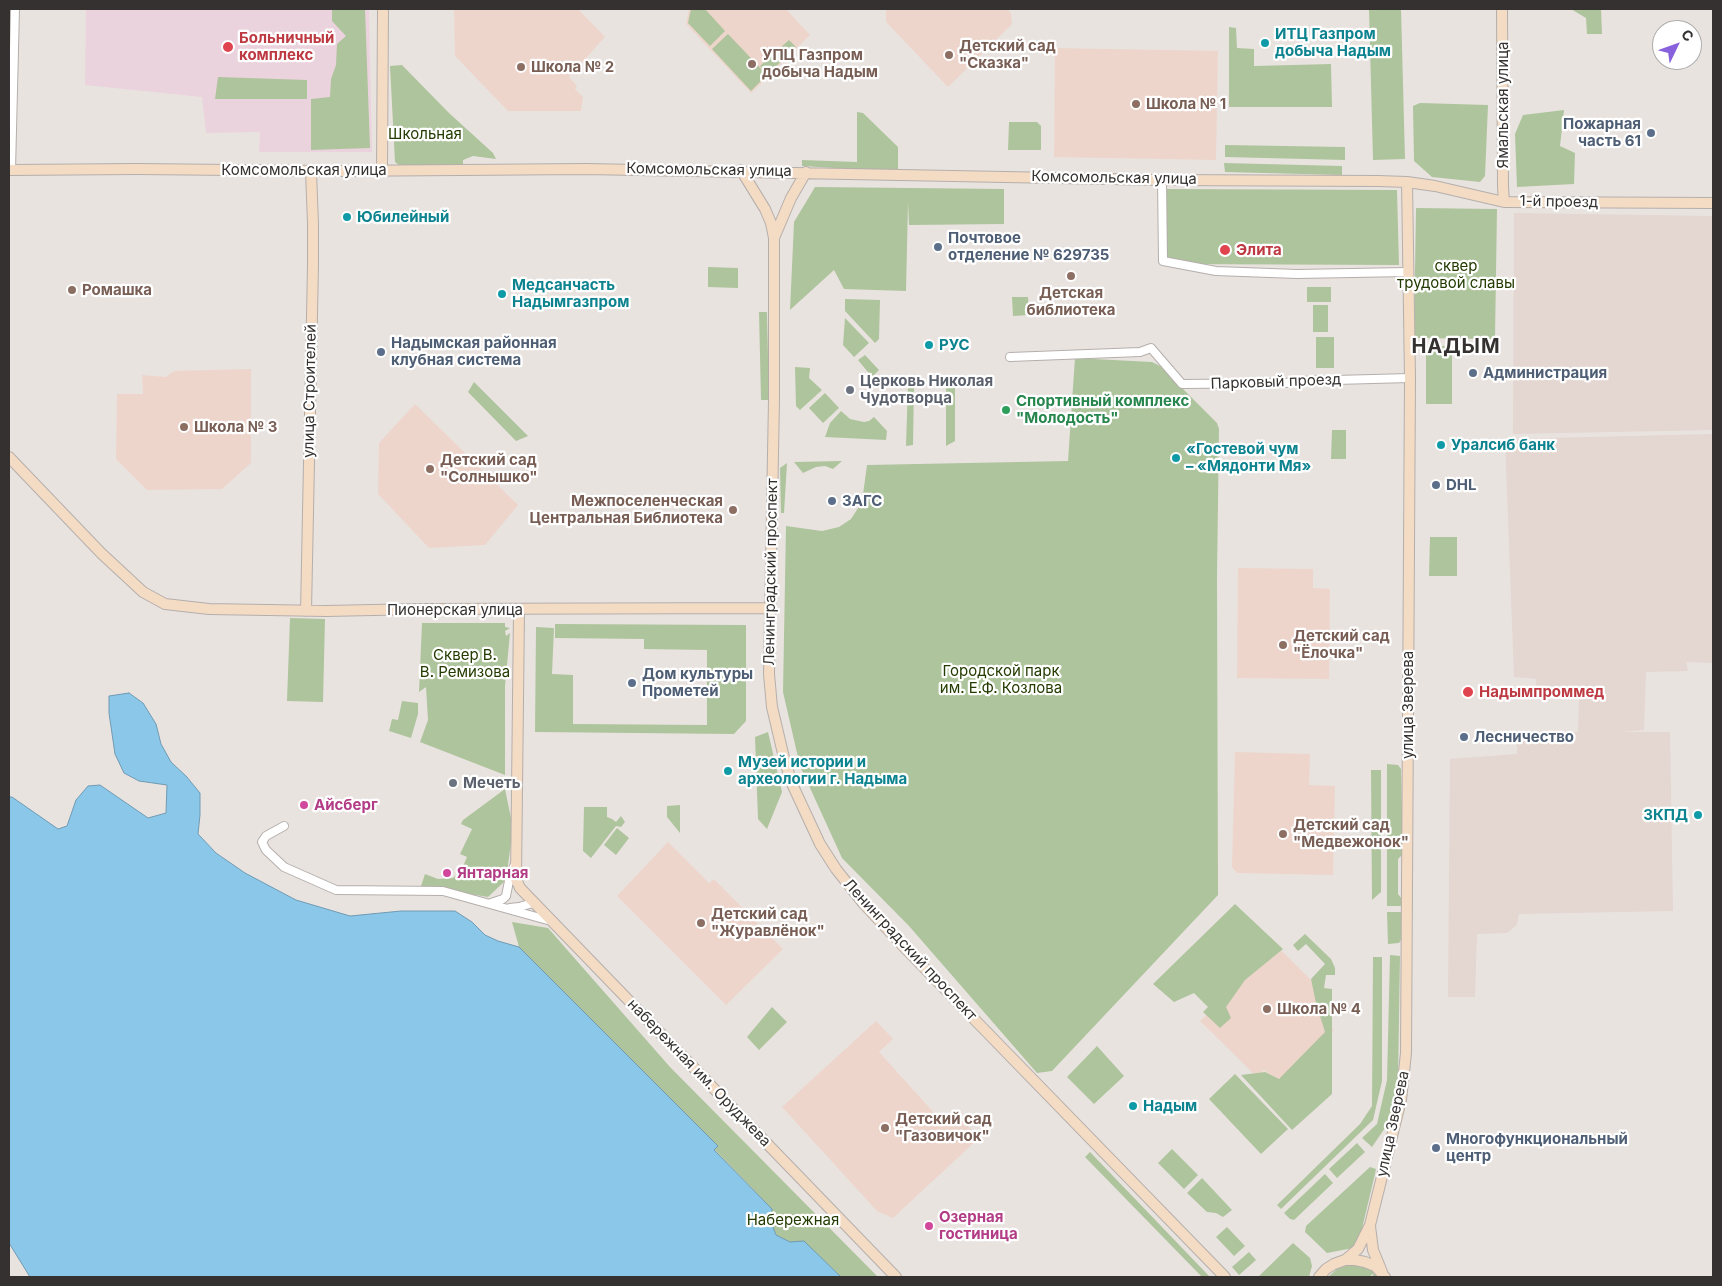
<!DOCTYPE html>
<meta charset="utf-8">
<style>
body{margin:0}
#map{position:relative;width:1722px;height:1286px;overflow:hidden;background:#e9e3e0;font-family:Inter,sans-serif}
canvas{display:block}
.frame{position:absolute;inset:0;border:10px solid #343130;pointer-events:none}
.north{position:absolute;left:1652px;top:20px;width:50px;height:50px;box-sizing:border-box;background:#fff;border:1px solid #aeadac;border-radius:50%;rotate:48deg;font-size:14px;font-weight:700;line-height:20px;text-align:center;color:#343130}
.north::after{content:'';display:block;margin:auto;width:18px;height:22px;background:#8862dd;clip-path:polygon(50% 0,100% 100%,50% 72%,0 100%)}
</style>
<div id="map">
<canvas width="1722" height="1286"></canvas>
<div class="frame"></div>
<div class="north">С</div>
</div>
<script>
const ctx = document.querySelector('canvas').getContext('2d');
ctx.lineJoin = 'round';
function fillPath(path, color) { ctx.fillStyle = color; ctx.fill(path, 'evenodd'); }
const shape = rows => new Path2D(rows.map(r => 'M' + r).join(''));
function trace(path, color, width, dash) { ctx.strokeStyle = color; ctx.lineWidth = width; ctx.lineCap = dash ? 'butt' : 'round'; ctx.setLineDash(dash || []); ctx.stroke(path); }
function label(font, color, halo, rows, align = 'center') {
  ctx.font = font + ' Inter,sans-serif'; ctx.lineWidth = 4.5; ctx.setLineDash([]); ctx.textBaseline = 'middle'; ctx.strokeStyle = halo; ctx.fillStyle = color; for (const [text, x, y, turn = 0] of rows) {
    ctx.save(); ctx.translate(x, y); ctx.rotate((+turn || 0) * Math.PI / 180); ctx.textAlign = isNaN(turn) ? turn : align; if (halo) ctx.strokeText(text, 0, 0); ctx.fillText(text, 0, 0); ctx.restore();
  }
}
const built = shape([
 [1514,213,1713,216,1713,430,1513,434],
 [1713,434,1713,663,1686,662,1688,671,1646,672,1644,730,1619,732,1670,732,1673,911,1519,914,1517,925,1507,933,1477,934,1475,997,1448,997,1450,759,1517,754,1517,732,1578,732,1579,696,1536,695,1536,679,1514,677,1505,439]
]);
const education = shape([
 [454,9,578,9,605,37,569,77,577,86,575,89,583,97,581,111,508,111,455,56],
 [689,9,786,9,810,35,751,93,686,24],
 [886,9,1007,9,1011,13,1012,24,948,87,886,22],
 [1055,48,1218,51,1216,160,1054,157],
 [251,369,251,463,222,489,147,490,116,459,117,394,143,394,142,375,166,377,174,371],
 [415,404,518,505,485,545,429,548,378,494,379,443],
 [1238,568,1313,569,1313,588,1330,589,1329,679,1237,678],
 [1235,752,1310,754,1309,785,1335,786,1333,875,1237,873,1232,867],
 [668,842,709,883,714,879,783,949,726,1005,617,896],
 [1262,931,1332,1001,1318,1014,1334,1030,1279,1085,1264,1070,1257,1077,1200,1021,1216,1005],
 [876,1021,893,1039,879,1052,936,1115,961,1118,979,1138,893,1218,877,1211,782,1107]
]);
const medical = shape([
 [86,9,369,9,372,152,259,152,260,132,206,133,202,97,85,85]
]);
const green = shape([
 [332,9,365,9,370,148,311,150,311,99,330,97,331,79,336,65,337,44,346,36,332,21],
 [691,9,705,9,725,31,710,46,688,23],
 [1369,9,1401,9,1405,159,1373,160],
 [1571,9,1601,9,1602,34,1587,34,1586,18],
 [1229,27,1236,28,1237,48,1254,49,1254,66,1331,64,1332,107,1229,107],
 [728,34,767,75,751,91,712,49],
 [789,40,796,47,768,74,760,66],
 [402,65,449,113,493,153,496,159,473,156,463,160,463,168,400,166,395,162,390,66],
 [218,77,307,80,307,99,215,99],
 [1420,103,1488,105,1485,176,1480,182,1432,177,1414,161,1413,106],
 [1564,110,1560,146,1575,153,1574,184,1517,187,1515,134,1523,115],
 [857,112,863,113,898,147,898,172,802,166,802,160,857,162],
 [1009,122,1037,122,1041,126,1041,150,1008,150],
 [1225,145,1345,147,1345,160,1225,157],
 [1224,163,1342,166,1342,175,1225,172],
 [815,187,1004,189,1004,224,909,225,908,202,906,291,844,289,834,270,790,310,794,222],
 [1167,189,1397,190,1399,265,1167,264],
 [1416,208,1497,209,1495,339,1414,338],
 [708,267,738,268,738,288,708,287],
 [1307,287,1331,287,1331,302,1307,302],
 [1012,297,1028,297,1029,315,1013,316],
 [845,299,880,300,879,339,875,343,845,311],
 [1313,305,1328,305,1328,332,1313,332],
 [759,312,767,312,769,400,761,400],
 [845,318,869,343,854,357,843,345],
 [1316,337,1334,337,1334,368,1316,368],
 [1426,346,1452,346,1452,404,1426,404],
 [865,355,879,370,872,377,858,360],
 [1075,358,1152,362,1160,366,1217,423,1219,429,1217,576,1218,895,1052,1071,1037,1073,909,926,842,858,800,766,783,692,786,526,822,531,839,527,851,519,862,502,867,465,1068,461],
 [795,367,810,368,809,378,822,390,800,410,796,406],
 [474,382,528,436,516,441,468,392],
 [955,383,955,441,946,446,946,384],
 [908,384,914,384,913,445,906,446],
 [825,393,839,408,823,423,809,408],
 [841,411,850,419,864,422,869,421,874,417,887,431,886,440,825,437,830,423],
 [1332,430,1346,430,1346,459,1331,459],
 [842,461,833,469,825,466,816,467,803,473,794,462],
 [787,463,784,513,781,513,780,468],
 [1430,537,1457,537,1457,576,1429,576],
 [290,618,325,619,323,702,287,701],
 [422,623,505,623,505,627,510,628,505,631,506,636,510,633,505,686,505,775,420,742,428,720,426,687,419,692],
 [555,624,746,625,746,721,734,734,535,732,536,627,554,628,552,674,573,675,573,724,707,725,707,650,644,649,644,639,555,638],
 [402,701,418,703,418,714,411,738,389,731,392,719,398,720],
 [768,732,782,792,767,829,758,819,755,737],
 [1387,764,1398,765,1401,769,1403,854,1398,859,1398,894,1402,899,1402,906,1387,906],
 [1371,770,1381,770,1381,892,1372,900],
 [505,789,513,828,506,880,488,897,421,886,425,874,438,879,453,878,461,871,467,857,460,854,472,829,461,824,463,820],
 [680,805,680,833,667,817,667,806],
 [584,807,607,807,607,817,612,819,616,822,621,816,625,822,621,827,616,826,591,858,583,851],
 [617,828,629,838,616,855,604,845],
 [1235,904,1283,949,1245,980,1226,1007,1231,1018,1220,1028,1203,1012,1208,1007,1194,993,1174,1002,1153,984],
 [1387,912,1401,912,1401,940,1399,943,1388,944],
 [512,922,548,928,670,1067,878,1277,841,1277,804,1242,790,1242,776,1235,771,1222,772,1209,714,1149,717,1146,519,947],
 [1305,934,1331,959,1335,968,1335,975,1326,975,1324,988,1332,989,1332,1094,1292,1130,1241,1075,1265,1072,1279,1079,1325,1032,1316,1003,1311,979,1325,964,1306,944,1298,951,1293,945],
 [1390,955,1400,956,1398,1080,1389,1122,1372,1147,1362,1138,1377,1124,1387,1080],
 [1373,957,1382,957,1382,1081,1373,1120,1281,1209,1277,1205,1360,1124,1372,1106],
 [772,1007,787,1022,759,1050,747,1037],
 [1097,1046,1124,1076,1094,1104,1067,1077],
 [1235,1074,1288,1129,1261,1154,1209,1099],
 [1357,1143,1365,1152,1337,1178,1329,1169],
 [1172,1149,1198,1175,1184,1189,1158,1163],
 [1090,1152,1209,1276,1208,1277,1202,1277,1085,1157],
 [1370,1167,1376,1169,1375,1174,1359,1241,1353,1248,1327,1253,1305,1232,1306,1226],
 [1325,1174,1333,1183,1294,1220,1290,1219,1284,1213],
 [1202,1178,1232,1210,1223,1217,1216,1213,1207,1212,1187,1193],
 [1227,1227,1245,1246,1234,1256,1216,1237],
 [1293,1243,1310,1258,1312,1266,1309,1277,1258,1277],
 [1249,1252,1256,1260,1239,1275,1232,1267],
 [1359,1264,1370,1268,1381,1277,1372,1277,1374,1273,1369,1277,1328,1277,1337,1269,1348,1265]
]);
const water = shape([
 [129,693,143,703,156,724,161,744,171,762,186,776,200,793,200,815,198,834,216,853,245,873,296,900,350,916,401,911,455,911,472,922,485,935,498,941,519,947,718,1146,714,1150,772,1209,771,1222,776,1235,790,1242,804,1241,841,1277,30,1277,9,1243,9,797,12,797,58,829,67,826,76,800,88,786,100,785,148,818,166,813,167,785,139,781,124,773,115,754,109,713,109,696,129,693]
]);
const street = shape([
 [11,170,15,9],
 [1162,180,1163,261,1216,271,1297,274,1407,272],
 [1010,357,1140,352,1151,348,1182,384,1286,383,1298,381,1410,378],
 [284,826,266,836,262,842,266,850,284,867,336,890,443,891,551,921],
 [491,903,503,899,506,896,510,876,515,864],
 [510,908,519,907,533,903]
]);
const secondary = shape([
 [1502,9,1503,187,1504,202],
 [9,170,137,169,331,171,586,169,1162,180,1378,181,1407,182,1435,186,1504,202,1713,203],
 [382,170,383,9],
 [741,170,765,209,771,223,774,238,774,399,769,674,772,707,785,762,793,786,820,844,836,869,863,903,904,947,1225,1277],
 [774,238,791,198,806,172],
 [9,457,101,553,143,592,165,604,209,609,326,611,420,609,769,608],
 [519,610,516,879,520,888,896,1277],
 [306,611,313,265,313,224,311,171],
 [1370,1226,1373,1250,1382,1272],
 [1345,1260,1358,1249,1370,1225,1401,1100,1406,1053,1410,378,1407,182],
 [1319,1277,1326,1269,1334,1264,1345,1260,1355,1260,1365,1262,1375,1266,1385,1277]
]);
const markers = [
 [1265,43,5,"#0f9aa8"],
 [228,47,6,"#e0444e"],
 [949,55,5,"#8d6e63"],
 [752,64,5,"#8d6e63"],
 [521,67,5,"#8d6e63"],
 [1136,104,5,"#8d6e63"],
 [1651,133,5,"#5c6f8a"],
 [347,217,5,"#0f9aa8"],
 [938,247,5,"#5c6f8a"],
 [1225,250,6,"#e0444e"],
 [1071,276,5,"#8d6e63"],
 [72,290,5,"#8d6e63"],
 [502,294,5,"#0f9aa8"],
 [929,345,5,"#0f9aa8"],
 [381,352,5,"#5c6f8a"],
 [1473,373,5,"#5c6f8a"],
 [850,390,5,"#6b7280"],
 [1006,410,5,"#2e9e5b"],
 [184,427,5,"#8d6e63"],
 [1441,445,5,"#0f9aa8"],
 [1176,458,5,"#0f9aa8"],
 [430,469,5,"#8d6e63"],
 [1436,485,5,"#5c6f8a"],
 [832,501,5,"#5c6f8a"],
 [733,510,5,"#8d6e63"],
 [1283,645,5,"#8d6e63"],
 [632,683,5,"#5c6f8a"],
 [1468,692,6,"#e0444e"],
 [1464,737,5,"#5c6f8a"],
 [728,771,5,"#0f9aa8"],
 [453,783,5,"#6b7280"],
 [304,805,5,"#d1479c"],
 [1698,815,5,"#0f9aa8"],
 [1283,834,5,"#8d6e63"],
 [447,873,5,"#d1479c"],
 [701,923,5,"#8d6e63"],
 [1267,1009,5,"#8d6e63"],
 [1133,1106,5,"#0f9aa8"],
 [885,1128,5,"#8d6e63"],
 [1436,1148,5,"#5c6f8a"],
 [929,1226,5,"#d1479c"]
];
const cultureNames = [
 ["ИТЦ Газпром",1275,34],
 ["добыча Надым",1275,51],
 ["Юбилейный",357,217],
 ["Медсанчасть",512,285],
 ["Надымгазпром",512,302],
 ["РУС",939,345],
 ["Уралсиб банк",1451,445],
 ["«Гостевой чум",1186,449],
 ["– «Мядонти Мя»",1186,466],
 ["Музей истории и",738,762],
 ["археологии г. Надыма",738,779],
 ["ЗКПД",1688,815,"right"],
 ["Надым",1143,1106]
];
const healthNames = [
 ["Больничный",239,38],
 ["комплекс",239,55],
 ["Элита",1236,250],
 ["Надымпроммед",1479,692]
];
const educationNames = [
 ["Детский сад",959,46],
 ["\"Сказка\"",959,63],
 ["УПЦ Газпром",762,55],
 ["добыча Надым",762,72],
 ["Школа № 2",531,67],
 ["Школа № 1",1146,104],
 ["Ромашка",82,290],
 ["Детская",1071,293,"center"],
 ["библиотека",1071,310,"center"],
 ["Школа № 3",194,427],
 ["Детский сад",440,460],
 ["\"Солнышко\"",440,477],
 ["Межпоселенческая",723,501,"right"],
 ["Центральная Библиотека",723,518,"right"],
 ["Детский сад",1293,636],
 ["\"Ёлочка\"",1293,653],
 ["Детский сад",1293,825],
 ["\"Медвежонок\"",1293,842],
 ["Детский сад",711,914],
 ["\"Журавлёнок\"",711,931],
 ["Школа № 4",1277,1009],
 ["Детский сад",895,1119],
 ["\"Газовичок\"",895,1136]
];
const streetNames = [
 ["Ямальская улица",1503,105,-90],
 ["Комсомольская улица",304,170],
 ["Комсомольская улица",709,170,1],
 ["Комсомольская улица",1114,178,1],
 ["1-й проезд",1559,202,1],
 ["Парковый проезд",1276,382,-2],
 ["улица Строителей",310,391,-89],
 ["Ленинградский проспект",771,572,-89],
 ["Пионерская улица",455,610],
 ["улица Зверева",1408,705,-90],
 ["Ленинградский проспект",910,950,47],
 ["набережная им. Оруджева",699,1073,46],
 ["улица Зверева",1393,1124,-78]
];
const serviceNames = [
 ["Пожарная",1641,124,"right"],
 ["часть 61",1641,141,"right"],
 ["Почтовое",948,238],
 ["отделение № 629735",948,255],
 ["Надымская районная",391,343],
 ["клубная система",391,360],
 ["Администрация",1483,373],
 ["DHL",1446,485],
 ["ЗАГС",842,501],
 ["Дом культуры",642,674],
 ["Прометей",642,691],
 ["Лесничество",1474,737],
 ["Многофункциональный",1446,1139],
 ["центр",1446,1156]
];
const parkNames = [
 ["Школьная",425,134],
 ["сквер",1456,266],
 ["трудовой славы",1456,283],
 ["Сквер В.",465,655],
 ["В. Ремизова",465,672],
 ["Городской парк",1001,671],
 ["им. Е.Ф. Козлова",1001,688],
 ["Набережная",793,1220]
];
const worshipNames = [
 ["Церковь Николая",860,381],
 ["Чудотворца",860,398],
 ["Мечеть",463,783]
];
const leisureNames = [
 ["Спортивный комплекс",1016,401],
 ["\"Молодость\"",1016,418]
];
const hotelNames = [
 ["Айсберг",314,805],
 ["Янтарная",457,873],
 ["Озерная",939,1217],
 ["гостиница",939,1234]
];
const districtNames = [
 ["НАДЫМ",1456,347]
];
fillPath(built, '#e4d6d0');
fillPath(education, '#edd5cb');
fillPath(medical, '#ebd3dd');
fillPath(green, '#aec49c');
fillPath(water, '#8ac7e9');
trace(water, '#709ab2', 1);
trace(street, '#b5afac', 10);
trace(secondary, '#b5afac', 12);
trace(street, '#fff', 8);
trace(secondary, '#f3dbc4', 10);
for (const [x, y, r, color] of markers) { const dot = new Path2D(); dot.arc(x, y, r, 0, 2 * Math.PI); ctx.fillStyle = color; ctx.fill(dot); trace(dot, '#fff', 2); }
label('bold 15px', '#0d838f', '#fff', cultureNames, 'left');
label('bold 15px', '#be3a42', '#fff', healthNames, 'left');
label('bold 15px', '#785e54', '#fff', educationNames, 'left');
label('15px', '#343130', '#fff', streetNames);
label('bold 15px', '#4e5e75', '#fff', serviceNames, 'left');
label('15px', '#233b01', '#fff', parkNames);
label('bold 15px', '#5b616d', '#fff', worshipNames, 'left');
label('bold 15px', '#27864d', '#fff', leisureNames, 'left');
label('bold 15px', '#b23c85', '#fff', hotelNames, 'left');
ctx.letterSpacing = '1px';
label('bold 20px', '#343130', '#fff', districtNames);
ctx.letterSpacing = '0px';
</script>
